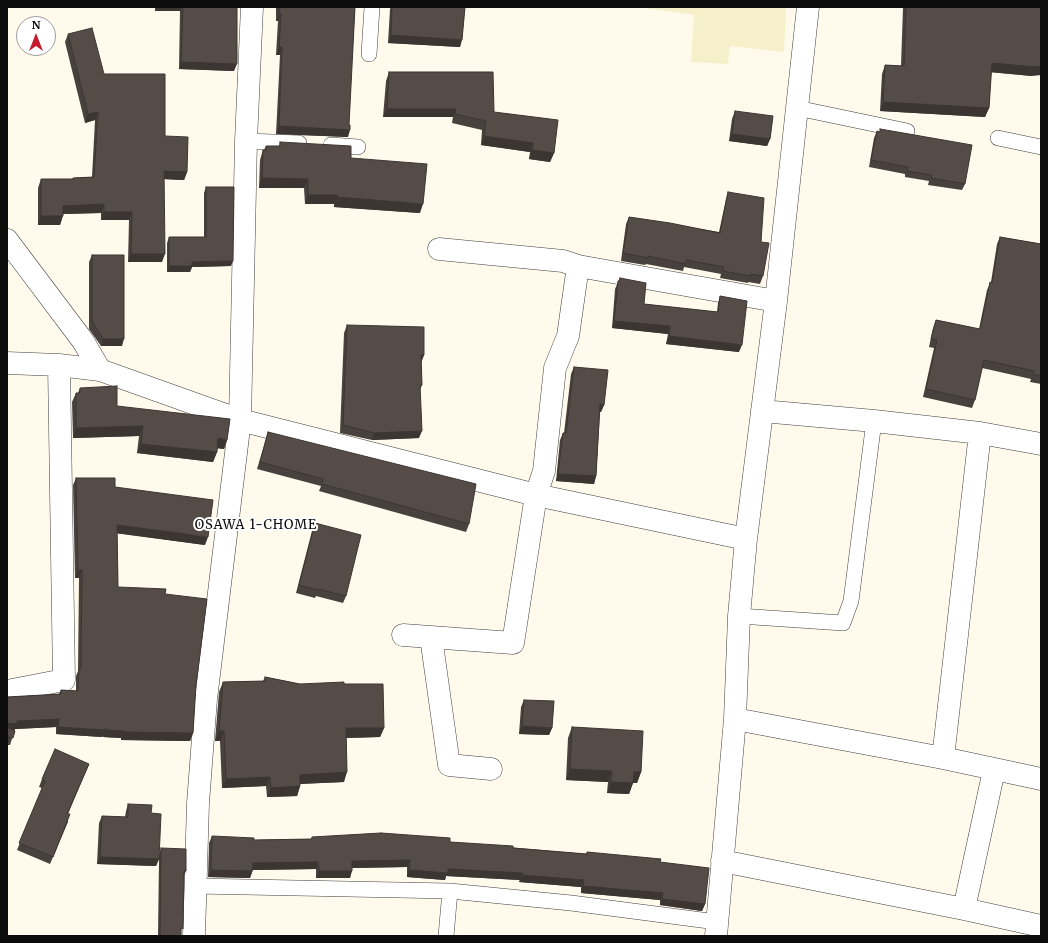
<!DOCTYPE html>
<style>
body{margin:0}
#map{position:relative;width:1048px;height:943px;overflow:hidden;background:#fffaeb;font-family:Merriweather,serif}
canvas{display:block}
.frame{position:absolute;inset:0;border:8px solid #0c0c0c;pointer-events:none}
.north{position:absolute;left:16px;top:16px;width:40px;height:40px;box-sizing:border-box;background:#fff;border:1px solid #9e9e9e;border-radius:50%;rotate:0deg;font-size:11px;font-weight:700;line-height:16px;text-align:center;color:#0c0c0c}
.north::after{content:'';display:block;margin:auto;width:14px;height:18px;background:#c31d2d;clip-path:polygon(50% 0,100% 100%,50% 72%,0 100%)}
</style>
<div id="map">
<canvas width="1048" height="943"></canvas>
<div class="frame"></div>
<div class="north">N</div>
</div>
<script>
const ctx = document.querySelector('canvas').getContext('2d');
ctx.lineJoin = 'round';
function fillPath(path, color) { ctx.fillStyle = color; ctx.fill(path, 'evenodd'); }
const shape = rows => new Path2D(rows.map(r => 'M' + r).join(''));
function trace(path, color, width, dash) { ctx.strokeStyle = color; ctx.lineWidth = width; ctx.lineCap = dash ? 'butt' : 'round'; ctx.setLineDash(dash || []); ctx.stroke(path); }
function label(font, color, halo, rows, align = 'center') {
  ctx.font = font + ' Merriweather,serif'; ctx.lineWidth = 4; ctx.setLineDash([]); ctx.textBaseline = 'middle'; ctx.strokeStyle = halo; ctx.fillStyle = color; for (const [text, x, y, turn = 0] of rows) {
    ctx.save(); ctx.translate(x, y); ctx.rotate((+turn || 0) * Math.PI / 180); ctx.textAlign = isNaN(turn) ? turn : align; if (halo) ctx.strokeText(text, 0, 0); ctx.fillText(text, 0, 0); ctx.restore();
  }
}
const farmland = shape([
 [639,7,786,7,784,52,730,46,728,64,691,62,694,15]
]);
const lane = shape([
 [369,54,372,7],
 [797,108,907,131],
 [998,138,1041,147],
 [246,141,299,143],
 [331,145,358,147],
 [739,616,843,623,851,601,874,421],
 [195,886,450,891,571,903,717,922],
 [446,936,450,891]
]);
const street = shape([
 [7,240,83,341,100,370],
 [439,249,563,261,578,266,776,301],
 [7,363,59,365,100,370,240,420,536,495,746,539],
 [762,411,874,421,980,433,1041,444],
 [403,635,513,643,536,495,544,471,555,368,568,336,578,266],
 [431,637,449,765,491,769],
 [7,691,64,680,59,365],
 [735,719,943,758,1041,779],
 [943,758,980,433],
 [722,861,964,909,1041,926],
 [964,909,994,770],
 [194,936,198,803,206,699,240,420,246,141,252,7],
 [716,936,735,719,739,616,746,539,776,301,808,7]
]);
const wall = shape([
 [155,7,237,7,234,71,179,69,180,11,155,11],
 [276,7,355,7,348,137,276,134,280,55,276,55,278,21,276,21],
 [391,7,465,7,460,47,388,43,390,9],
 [903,7,1041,7,1032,76,991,72,989,108,985,117,880,111,882,74,885,65,901,66],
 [68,34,104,74,165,136,187,172,184,180,164,179,162,262,128,262,129,220,101,220,101,213,63,214,60,225,38,225,38,188,41,179,72,179,73,178,92,177,95,120,85,123,65,42],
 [389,72,494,112,554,153,550,162,529,159,530,152,481,145,482,130,452,123,453,117,383,117,386,81],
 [735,111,770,139,767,146,729,141,732,119],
 [880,129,965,184,962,190,928,185,929,181,905,177,905,174,869,167,874,138,877,131,880,132],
 [280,142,351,158,420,213,334,207,334,204,305,204,304,188,259,188,260,160,263,150,264,150,266,146,279,146],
 [206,187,231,266,192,267,190,272,167,272,167,243,169,237,204,237,204,193],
 [728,192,761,242,763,276,760,284,748,282,748,283,720,278,721,274,684,267,683,271,646,264,645,265,621,261,626,224,629,217,719,232,726,199],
 [1000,237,1041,244,1041,384,1030,382,1031,379,982,368,975,400,972,408,923,397,934,348,929,347,933,328,936,320,979,329,987,290,991,282,997,244],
 [92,255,122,346,101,346,89,329,89,262],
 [620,278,644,304,717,312,718,303,720,296,739,352,666,344,668,334,612,328,615,289],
 [347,325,424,355,421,362,422,385,420,390,419,438,372,440,340,433,344,333],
 [574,367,604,405,601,412,600,412,596,476,594,484,556,481,560,440,563,433,564,433,571,374],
 [80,388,117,406,227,440,224,449,217,448,217,452,213,462,137,453,139,436,73,438,72,402,76,393,78,393],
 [268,432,469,524,466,532,319,491,321,486,257,469,266,439],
 [76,478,115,487,205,545,117,533,118,587,165,594,196,685,193,733,190,741,121,740,121,738,103,737,103,736,102,737,56,734,56,727,15,729,10,745,7,745,7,697,59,694,61,690,76,691,76,676,78,671,79,578,75,578,73,485],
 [315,523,346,596,343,603,316,596,315,598,296,593,312,531],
 [265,677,300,684,344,684,384,728,380,737,346,738,344,782,300,784,300,786,297,796,267,797,266,786,222,788,220,741,215,741,219,692,223,682,263,681],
 [524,700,552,728,549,735,519,734,521,707],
 [572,727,641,772,637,783,633,783,629,794,607,793,608,782,566,780,568,738],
 [89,764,68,814,68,822,50,864,17,850,42,788,39,787,42,779],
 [128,804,151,813,159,855,161,848,186,871,184,876,181,936,158,936,159,859,156,866,97,864,99,823,102,816,125,817,126,811],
 [212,836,254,840,311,839,312,837,450,842,586,854,587,852,660,862,705,904,702,911,660,905,660,900,581,893,581,887,519,882,520,880,446,876,445,880,407,877,407,867,352,868,350,878,316,878,316,869,253,870,250,878,208,877,209,843]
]);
const shadedWall = shape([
 [157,7,182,7,180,11,155,11],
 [279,14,281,14,278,21,276,21],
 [391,35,462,40,460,47,388,43],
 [279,47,282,47,280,55,276,55],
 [181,62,237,64,234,71,179,69],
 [992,63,1041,66,1041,75,1032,76,988,72],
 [883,102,989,108,985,117,880,111],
 [387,109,456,109,453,117,383,117],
 [98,112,95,120,85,123,88,114],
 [279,126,350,130,348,137,276,134],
 [732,134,770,139,767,146,729,141],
 [484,136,533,143,530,152,481,145],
 [532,150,554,153,550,162,529,159],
 [164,171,187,172,184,180,161,179],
 [262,178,308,179,304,188,259,188],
 [308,195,338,195,334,204,305,204],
 [337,197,423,204,420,213,334,207],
 [104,204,101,213,60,214,63,206],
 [104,212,132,212,129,220,101,220],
 [41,216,63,216,60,225,38,225],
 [131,254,165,254,162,262,128,262],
 [233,261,231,266,192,267,190,272,167,272,169,266,192,262],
 [614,321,670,326,668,334,612,328],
 [669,336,742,345,739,352,666,344],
 [103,339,124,339,122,346,101,346],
 [421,355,424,355,421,363],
 [600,404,604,405,601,412,598,412],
 [143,426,139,436,73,438,76,428],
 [422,431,419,438,372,440,374,433],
 [218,438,227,440,224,449,215,448],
 [141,444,217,452,213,462,137,453],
 [558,474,596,476,594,484,556,481],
 [117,525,208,537,205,545,114,533],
 [78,570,82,570,79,578,75,578],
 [59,719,56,727,15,729,14,732,7,731,7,723,17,721],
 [522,726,552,728,549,735,519,734],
 [58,727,105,730,102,737,56,734],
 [346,728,384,728,380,737,342,738],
 [105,730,124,731,121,738,103,737],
 [219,731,224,731,220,741,215,741],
 [124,732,193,733,190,741,121,740],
 [570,769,612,771,608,782,566,780],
 [347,772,344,782,296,784,300,775],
 [634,772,641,772,637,783,630,783],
 [270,777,266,786,222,788,226,779],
 [611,782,633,783,629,794,607,793],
 [300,786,297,796,267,797,271,788],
 [100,857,159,859,156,866,97,864],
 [410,860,407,867,350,868,352,861],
 [318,862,316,869,250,870,253,863],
 [448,869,522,873,520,880,446,876,445,880,407,877,409,870],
 [211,870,252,871,250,878,208,877],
 [319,871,352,871,350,878,316,878],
 [522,875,584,880,581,887,519,882],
 [583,886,663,893,660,900,581,893],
 [662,899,705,904,702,911,660,905]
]);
const building = shape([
 [183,7,237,7,237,64,181,62,183,7],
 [279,7,355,7,349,125,350,125,350,130,279,126,282,47,279,47,281,14,279,14,279,7],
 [392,7,465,7,462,40,391,35,392,7],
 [906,7,1041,7,1041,66,1036,67,992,63,989,108,883,102,885,65,904,66,906,7],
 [92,28,104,74,165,74,165,136,188,137,187,172,164,171,165,254,131,254,132,212,104,212,104,204,63,206,63,216,41,216,41,179,73,179,73,178,94,177,98,112,88,114,68,34,92,28],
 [389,72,493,72,494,112,558,120,554,153,532,150,533,143,484,136,486,121,455,114,456,109,387,109,389,72],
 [735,111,773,116,770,139,732,134,735,111],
 [880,129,972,145,965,184,931,178,931,175,907,171,908,167,871,160,877,131,880,132,880,129],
 [280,142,351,146,351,158,427,164,423,204,337,197,338,195,308,195,308,179,262,178,263,150,266,150,266,146,280,146,280,142],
 [206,187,234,187,233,261,192,262,192,266,169,266,169,237,206,237,206,187],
 [728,192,764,198,761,242,769,243,763,276,750,274,750,276,723,271,724,267,686,260,686,264,648,256,648,258,623,253,629,217,670,223,720,233,728,192],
 [1000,237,1041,244,1041,376,1033,374,1034,371,984,360,975,400,926,389,937,340,931,339,936,320,980,329,990,282,992,283,1000,237],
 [92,255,124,255,124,339,103,339,92,321,92,255],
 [620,278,646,283,644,304,718,312,720,296,747,301,742,345,669,336,670,326,614,321,618,281,619,281,620,278],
 [347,325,424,327,424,355,421,355,422,385,420,385,422,431,374,433,343,425,347,325],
 [574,367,608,370,604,405,600,404,596,476,558,474,563,433,566,433,574,367],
 [117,386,117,406,230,419,227,440,218,438,217,452,141,444,143,426,76,428,76,393,80,393,80,388,117,386],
 [268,432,476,484,469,524,322,484,323,479,260,462,268,432],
 [76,478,115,478,115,487,213,500,208,537,117,525,118,587,166,589,165,594,207,599,196,685,193,733,124,732,124,731,105,730,106,728,105,730,58,727,59,719,17,721,17,724,7,723,7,697,61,694,61,690,78,691,79,668,81,668,82,570,78,570,76,478],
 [315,523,361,535,346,596,318,589,318,590,299,585,315,523],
 [265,677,300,684,344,682,344,684,383,684,384,728,346,728,347,772,300,775,300,786,271,788,270,777,226,779,224,731,219,731,223,682,265,681,265,677],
 [524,700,554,701,552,728,522,726,524,700],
 [7,727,15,731,13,738,7,737,7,727],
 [572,727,643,731,641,772,634,772,633,783,611,782,612,771,570,769,572,727],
 [55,749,89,764,67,814,70,814,53,857,19,843,45,781,42,779,55,749],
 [128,804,152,805,151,813,161,814,159,859,100,857,102,816,128,817,128,804],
 [381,833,450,838,450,842,513,846,513,848,587,854,587,852,661,859,660,862,709,868,705,904,662,899,663,893,583,886,584,880,522,875,522,873,448,869,448,873,409,870,410,860,352,861,352,871,319,871,318,862,253,863,252,871,211,870,212,836,254,838,254,840,312,839,312,837,381,833],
 [161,848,186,849,186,871,184,871,183,929,181,928,181,936,160,936,161,848]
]);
const neighbourhoodNames = [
 ["OSAWA 1-CHOME",256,525]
];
fillPath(farmland, '#f6f0ca');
trace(lane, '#3f3f3f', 16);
trace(street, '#3f3f3f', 23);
trace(lane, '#fff', 15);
trace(street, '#fff', 22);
fillPath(wall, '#49413e');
fillPath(shadedWall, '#3c3532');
fillPath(building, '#554c48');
trace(building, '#3c3532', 1);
ctx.letterSpacing = '1px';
label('13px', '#0c0c0c', '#fff', neighbourhoodNames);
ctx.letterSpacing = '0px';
</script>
